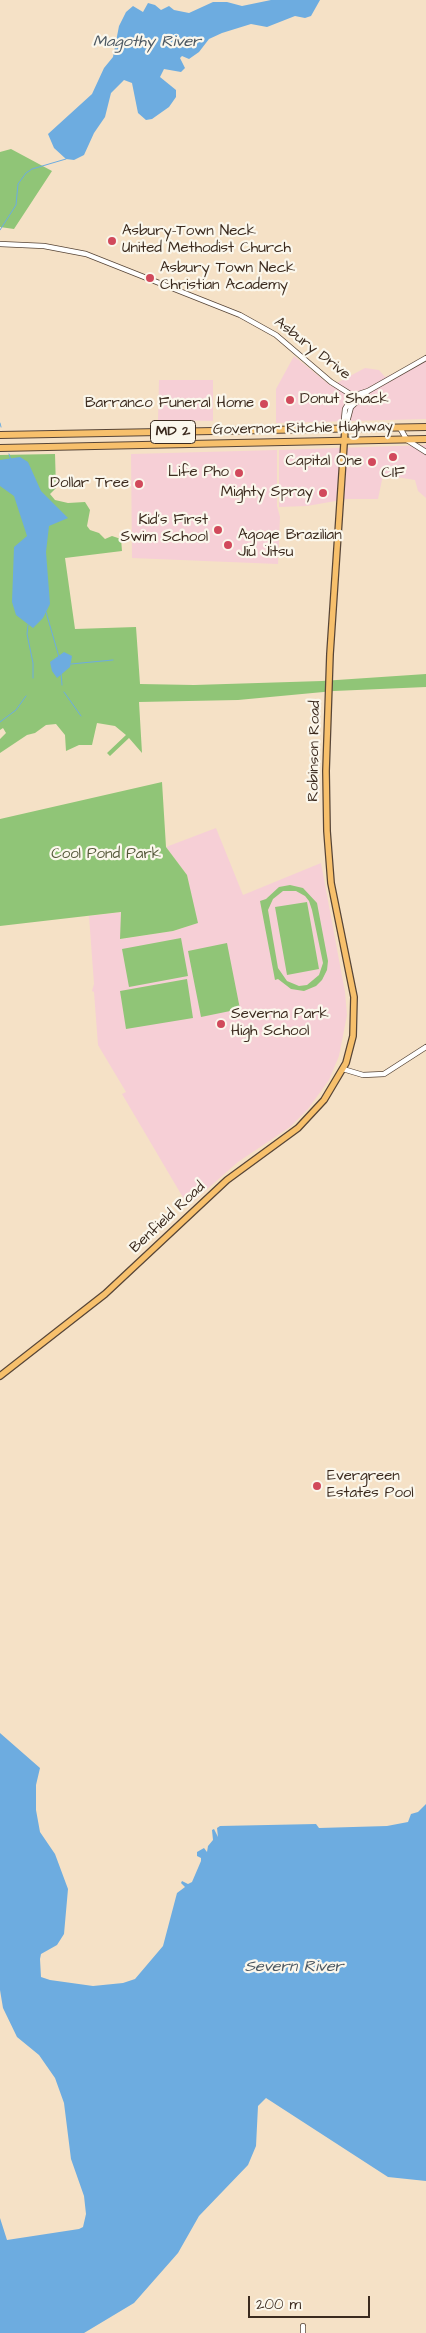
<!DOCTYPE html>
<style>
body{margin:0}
#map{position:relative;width:426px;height:2333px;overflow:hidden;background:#f5e1c6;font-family:"Architects Daughter",sans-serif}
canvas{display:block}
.scale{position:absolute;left:248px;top:2296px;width:122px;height:22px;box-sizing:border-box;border:2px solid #3b2a1e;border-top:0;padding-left:6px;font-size:15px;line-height:18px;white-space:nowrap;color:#3b2a1e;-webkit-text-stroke:4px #fbf7ec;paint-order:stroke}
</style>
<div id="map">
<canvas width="426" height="2333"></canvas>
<div class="scale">200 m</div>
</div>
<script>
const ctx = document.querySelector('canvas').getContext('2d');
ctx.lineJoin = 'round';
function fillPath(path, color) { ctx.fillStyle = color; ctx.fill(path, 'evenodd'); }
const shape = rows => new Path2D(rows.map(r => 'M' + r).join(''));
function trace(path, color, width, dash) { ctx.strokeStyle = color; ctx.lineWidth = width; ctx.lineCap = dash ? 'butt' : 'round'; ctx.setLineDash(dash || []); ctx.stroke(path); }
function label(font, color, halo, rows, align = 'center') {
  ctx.font = font + ' "Architects Daughter",sans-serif'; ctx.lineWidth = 4.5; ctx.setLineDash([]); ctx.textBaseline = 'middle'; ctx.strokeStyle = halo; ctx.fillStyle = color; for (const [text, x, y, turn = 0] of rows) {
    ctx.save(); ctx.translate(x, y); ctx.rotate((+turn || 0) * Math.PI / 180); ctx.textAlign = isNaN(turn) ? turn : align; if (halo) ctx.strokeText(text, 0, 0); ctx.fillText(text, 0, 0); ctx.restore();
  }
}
const built = shape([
 [294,356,331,386,365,368,379,370,385,377,426,360,426,419,276,423,276,389],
 [159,380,213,380,213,421,158,420],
 [426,445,426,498,418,491,415,480,383,475,378,499,347,499,307,506,279,507,279,450],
 [277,450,277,506,280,517,278,564,132,558,131,454],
 [216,828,243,895,321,863,345,992,347,1015,339,1056,329,1080,308,1109,290,1127,238,1162,188,1206,122,1094,126,1092,98,1045,94,992,92,991,94,984,89,916,122,912,121,939,173,931,197,923,187,875,166,847]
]);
const green = shape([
 [11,149,52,171,14,229,0,227,0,152],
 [55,454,56,488,50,494,55,500,68,503,85,502,90,510,87,526,90,530,99,533,105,539,112,536,121,539,122,551,65,558,75,629,136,627,140,684,194,685,322,681,426,674,426,687,334,691,238,700,139,702,142,753,129,738,110,756,107,753,126,735,115,726,97,723,92,745,79,745,66,751,65,735,56,724,46,725,35,733,27,735,0,753,0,739,6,733,3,728,0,730,0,455],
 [162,782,166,847,187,875,198,923,173,931,120,939,121,912,0,926,0,819],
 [290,885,303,888,317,903,328,961,327,970,322,980,316,986,304,991,291,989,278,979,275,980,260,901,266,899,279,887],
 [283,891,296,891,305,896,309,901,312,910,323,963,319,975,307,985,299,986,287,981,278,968,268,910,273,899],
 [307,902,319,969,287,975,275,907],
 [181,938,188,976,129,987,122,949],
 [227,943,240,1009,201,1017,188,951],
 [187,979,193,1018,126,1029,120,991]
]);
const water = shape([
 [271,0,320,0,311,16,305,18,295,16,267,27,251,24,222,33,209,39,199,52,189,59,182,56,180,58,185,68,181,72,164,69,160,77,176,90,176,97,169,107,152,119,146,120,138,113,132,83,124,80,111,93,105,117,94,133,84,155,74,160,66,159,54,148,48,134,92,94,104,68,113,57,119,26,126,12,133,6,143,12,148,3,155,5,161,10,169,6,174,10,189,13,213,2,227,2,242,6],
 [20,457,28,462,41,491,68,518,49,526,46,552,50,604,43,618,33,628,16,615,12,602,14,547,27,536,14,496,0,486,0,460],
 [64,652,72,656,70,667,57,678,52,671,50,662],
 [0,1733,40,1768,36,1785,36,1810,40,1832,55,1854,68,1889,64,1934,57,1945,41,1954,40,1959,41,1977,50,1980,93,1986,123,1983,135,1979,163,1946,177,1893,185,1887,181,1883,182,1881,188,1884,192,1882,201,1861,201,1858,197,1856,197,1852,204,1848,207,1852,208,1846,213,1840,212,1830,214,1829,218,1837,217,1828,220,1826,316,1824,319,1828,387,1826,408,1822,411,1814,418,1812,426,1804,426,2181,388,2177,266,2098,258,2106,256,2146,248,2165,199,2216,178,2253,134,2303,84,2333,0,2333,0,2218,7,2240,79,2229,83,2227,86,2214,84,2196,71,2159,64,2103,55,2078,39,2055,17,2037,3,2008,0,1990]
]);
const stream = shape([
 [0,230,16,205,18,184,26,173,32,169,66,159],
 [0,423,1,427],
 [9,454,11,460],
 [46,612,59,657],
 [28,625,27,634,33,663,33,678],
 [71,664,113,660],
 [61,673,62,685],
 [64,692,81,716],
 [0,722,16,710,26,696]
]);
const minor = shape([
 [0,244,44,246,86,254,240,315,276,335,331,382,358,399],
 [346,423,344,419,345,409,353,396,368,391,426,358],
 [346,426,351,407,367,392],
 [400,428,407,440,426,452],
 [343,1069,363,1075,384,1074,426,1047],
 [303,2326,303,2333]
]);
const major = shape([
 [0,1376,105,1294,227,1180,298,1128,324,1100,346,1063,353,1036,354,997,331,883,327,831,326,771,330,654,345,429]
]);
const highway = shape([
 [0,435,426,427],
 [0,448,426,439]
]);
const markers = [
 [112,241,5,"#d1495b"],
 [150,278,5,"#d1495b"],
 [290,400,5,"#d1495b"],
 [264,404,5,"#d1495b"],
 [393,457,5,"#d1495b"],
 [372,462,5,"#d1495b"],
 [239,473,5,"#d1495b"],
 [139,484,5,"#d1495b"],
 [323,493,5,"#d1495b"],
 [218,530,5,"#d1495b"],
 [228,545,5,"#d1495b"],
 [221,1024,5,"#d1495b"],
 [317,1486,5,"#d1495b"]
];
const shields = [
 [173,432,45]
];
const shieldNames = [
 ["MD 2",173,432]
];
const poiNames = [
 ["Asbury-Town Neck",122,232],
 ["United Methodist Church",122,249],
 ["Asbury Town Neck",160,269],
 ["Christian Academy",160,286],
 ["Donut Shack",300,400],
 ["Barranco Funeral Home",254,404,"right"],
 ["Capital One",362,462,"right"],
 ["Life Pho",229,473,"right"],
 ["CIF",393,474,"center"],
 ["Dollar Tree",129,484,"right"],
 ["Mighty Spray",313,493,"right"],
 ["Kid's First",208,521,"right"],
 ["Swim School",208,538,"right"],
 ["Agoge Brazilian",238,536],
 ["Jiu Jitsu",238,553],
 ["Severna Park",231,1015],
 ["High School",231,1032],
 ["Evergreen",327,1477],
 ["Estates Pool",327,1494]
];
const streetNames = [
 ["Asbury Drive",312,349,38],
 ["Governor Ritchie Highway",303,429,-1],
 ["Robinson Road",315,751,-89],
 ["Benfield Road",168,1218,-43]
];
const parkNames = [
 ["Cool Pond Park",106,855]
];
const waterNames = [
 ["Magothy River",147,43],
 ["Severn River",294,1968]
];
fillPath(built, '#f6cfd6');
fillPath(green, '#90c577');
fillPath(water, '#6dace0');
trace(stream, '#6dace0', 1);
trace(minor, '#574537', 6);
trace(major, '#574537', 8);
trace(highway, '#574537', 8);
trace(minor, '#fff', 4.5);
trace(major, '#f7c06c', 5.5);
trace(highway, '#f7c06c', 6);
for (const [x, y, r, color] of markers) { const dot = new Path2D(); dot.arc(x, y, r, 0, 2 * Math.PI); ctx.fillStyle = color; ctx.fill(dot); trace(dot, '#fbf7ec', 2); }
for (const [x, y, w] of shields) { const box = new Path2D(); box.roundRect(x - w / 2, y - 11.5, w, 23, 4); ctx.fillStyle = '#fbf7ec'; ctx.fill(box); trace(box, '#3b2a1e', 1); }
label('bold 14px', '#3b2a1e', null, shieldNames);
label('15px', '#3b2a1e', '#fbf7ec', poiNames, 'left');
label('15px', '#3b2a1e', '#fbf7ec', streetNames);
label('15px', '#545839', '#fbf7ec', parkNames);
label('italic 16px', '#4c5862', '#fbf7ec', waterNames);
</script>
